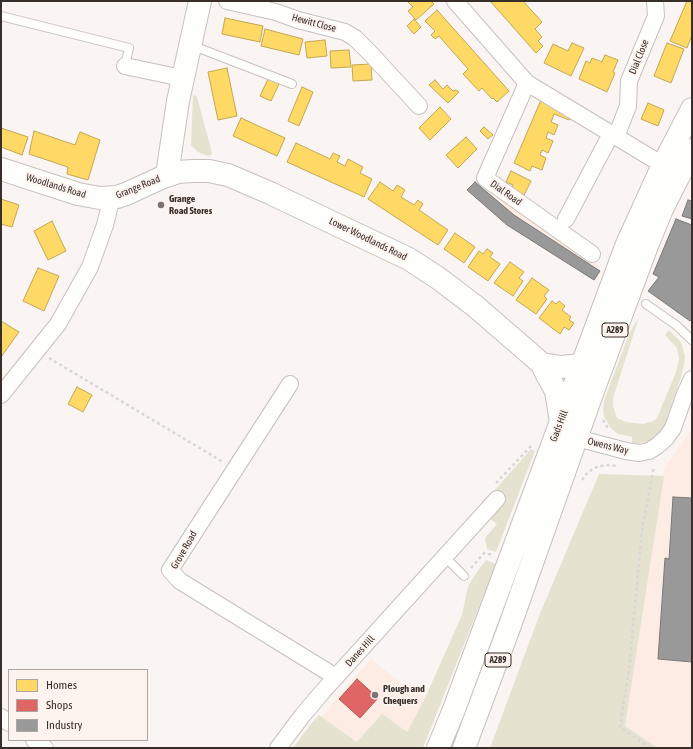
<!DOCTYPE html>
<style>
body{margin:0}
#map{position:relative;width:693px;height:749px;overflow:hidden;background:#faf5f2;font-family:"Asap Condensed",sans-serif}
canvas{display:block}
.frame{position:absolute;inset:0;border:2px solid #382f2b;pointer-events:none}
.legend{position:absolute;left:8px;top:669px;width:140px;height:72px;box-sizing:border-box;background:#fef4ef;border:1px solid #afa5a1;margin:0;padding:5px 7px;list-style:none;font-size:12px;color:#382f2b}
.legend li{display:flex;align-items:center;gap:8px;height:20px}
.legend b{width:20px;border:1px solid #afa5a1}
</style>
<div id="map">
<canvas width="693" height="749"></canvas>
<div class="frame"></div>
<ul class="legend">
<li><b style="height:11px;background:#ffd966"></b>Homes</li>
<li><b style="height:11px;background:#e06666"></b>Shops</li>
<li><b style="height:11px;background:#999"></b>Industry</li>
</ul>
</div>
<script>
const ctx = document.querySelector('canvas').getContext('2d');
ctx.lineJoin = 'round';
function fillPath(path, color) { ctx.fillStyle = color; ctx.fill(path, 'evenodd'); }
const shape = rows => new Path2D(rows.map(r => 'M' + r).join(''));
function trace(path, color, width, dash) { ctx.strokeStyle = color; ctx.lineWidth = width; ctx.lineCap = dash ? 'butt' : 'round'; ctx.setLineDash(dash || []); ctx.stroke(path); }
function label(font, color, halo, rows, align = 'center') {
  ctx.font = font + ' "Asap Condensed",sans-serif'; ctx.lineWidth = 4; ctx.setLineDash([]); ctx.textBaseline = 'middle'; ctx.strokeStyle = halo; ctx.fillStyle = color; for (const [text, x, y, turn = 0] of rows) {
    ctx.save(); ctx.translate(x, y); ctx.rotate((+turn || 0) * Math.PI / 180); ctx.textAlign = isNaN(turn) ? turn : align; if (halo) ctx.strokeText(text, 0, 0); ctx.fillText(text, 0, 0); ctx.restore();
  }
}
const built = shape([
 [478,178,522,215,571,247,582,251,599,267,600,271,597,282,507,225,467,190],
 [692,429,692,748,658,748,625,726,665,466],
 [371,659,412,692,414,690,425,698,407,732,358,742,322,717,340,694]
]);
const green = shape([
 [195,95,197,97,212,153,211,155,208,156,198,152,191,145,193,96],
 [639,317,613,398,613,406,617,418,626,422,643,424,654,421,657,418,676,372,679,359,677,348,665,335,669,330,681,342,685,356,684,365,680,380,665,425,661,431,651,440,646,442,632,444,632,437,618,434,614,431,610,427,604,416,603,408,605,398,629,334],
 [531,449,535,451,496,552,487,549,485,538,497,524,489,518,504,502,493,492],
 [599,474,664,476,625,726,658,748,490,748,539,616],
 [486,560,496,564,423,748,293,748,310,725,319,715,357,742,382,714,407,732,425,698,462,615,468,586,479,569],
 [516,566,522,568,453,748,447,748]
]);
const homes = shape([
 [407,1,431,1,434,4,416,20,408,11,413,7,407,1],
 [490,1,523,1,542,22,535,29,542,37,538,41,543,46,536,53,490,1],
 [687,1,692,1,692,35,687,48,670,41,687,1],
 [437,10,509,91,497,102,493,98,492,99,482,88,479,91,463,74,468,69,439,36,435,39,431,35,435,31,425,21,437,10],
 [225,18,263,26,260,42,222,34,225,18],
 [414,19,421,27,414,34,407,26,414,19],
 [265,29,303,39,299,55,261,46,265,29],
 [325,40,327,56,307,58,305,42,325,40],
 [572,43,584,48,571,76,544,63,553,44,568,51,572,43],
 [667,43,684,49,671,83,654,76,667,43],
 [349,50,351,67,331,68,330,51,349,50],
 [605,55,618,60,613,72,615,73,607,92,579,79,586,61,590,63,592,58,602,62,605,55],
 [371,64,372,80,353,81,352,65,371,64],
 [227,68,237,116,218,120,208,72,227,68],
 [268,79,279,84,271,101,260,96,268,79],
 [435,80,443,89,447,85,453,91,456,90,459,92,448,103,429,85,435,80],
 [302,87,313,92,299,126,288,121,302,87],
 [541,100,572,114,569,120,554,114,551,122,558,125,554,135,548,132,546,138,553,141,548,153,542,150,540,155,546,158,542,170,532,166,530,171,514,163,541,100],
 [648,103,664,110,658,126,641,119,648,103],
 [440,107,451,119,430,140,419,128,440,107],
 [241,118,285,138,277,156,233,136,241,118],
 [484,127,493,135,488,139,480,131,484,127],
 [1,128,28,137,22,155,1,147,1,128],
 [34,131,75,145,80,132,100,140,88,180,67,174,68,167,29,154,34,131],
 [466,137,477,149,458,168,446,155,466,137],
 [296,143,330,159,333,153,340,156,337,162,345,166,348,159,363,167,360,173,372,179,364,197,287,162,296,143],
 [511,171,531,181,524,195,511,189,513,185,506,182,511,171],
 [380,182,393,191,397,185,405,190,401,197,414,205,418,200,423,204,419,210,448,230,438,245,368,199,380,182],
 [1,199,19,205,12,227,1,224,1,199],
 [52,221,66,251,48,260,34,231,52,221],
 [455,233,475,247,464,263,444,249,455,233],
 [487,249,493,253,490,257,500,264,488,281,468,267,479,251,483,254,487,249],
 [510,262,524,272,519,278,523,281,513,296,494,283,510,262],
 [38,268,59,276,44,311,23,301,38,268],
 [532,278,549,290,544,296,547,299,536,314,516,300,532,278],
 [552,301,556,304,559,301,565,306,562,310,571,317,569,320,574,323,569,330,564,327,560,334,539,318,552,301],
 [1,321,19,332,1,357,1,321],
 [77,387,92,395,83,412,68,404,77,387]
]);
const shops = shape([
 [357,679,378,698,360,718,339,699,357,679]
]);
const industry = shape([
 [475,182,514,215,600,271,594,280,507,225,467,190,475,182],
 [688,200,692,201,692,219,682,216,688,200],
 [676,219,692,225,692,319,690,321,648,291,659,277,653,274,676,219],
 [673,497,692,498,692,662,658,659,665,558,669,559,673,497]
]);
const path = shape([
 [49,358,223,462],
 [603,420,609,430],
 [582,480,588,472,597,467,606,465,618,466],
 [496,483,532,445],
 [471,568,484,553,493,555],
 [650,748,620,727,629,669,642,530,654,466]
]);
const lane = shape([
 [1,16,129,48,125,66],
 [191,45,292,84],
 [646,304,676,325,692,340],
 [445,557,464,576]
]);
const street = shape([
 [227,1,276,12,298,20,345,32,355,38,370,53,419,106],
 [455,1,527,83,663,165],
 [125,66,182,78],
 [527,83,485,178,592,254],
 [616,137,628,106,629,81,656,16,655,1],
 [566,219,611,134],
 [290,384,170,570,180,581,336,677],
 [1,395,58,324,90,267,105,225,112,197],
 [577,438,626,451,639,453,649,451,657,446,666,438,673,428,685,394,692,379],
 [1,717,9,723],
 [34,740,45,748],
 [278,748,302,716,324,690,497,499]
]);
const secondary = shape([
 [1,169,78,194,100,198,117,197,126,194,163,177,178,172,193,171,209,171,228,175,270,193,409,259,438,278,475,306,542,364,561,367,582,365],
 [167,175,178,101,200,1],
 [542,364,546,373,556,391,561,422]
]);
const primary = shape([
 [438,748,453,712,627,244,663,165,692,109],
 [464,748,509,628,594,388,648,243,662,209,692,150]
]);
const markers = [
 [161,205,4,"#7c7471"],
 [375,695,4,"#7c7471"]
];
const shields = [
 [615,330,26],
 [498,660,26]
];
const shieldNames = [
 ["A289",615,330],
 ["A289",498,660]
];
const streetNames = [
 ["Hewitt Close",314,23,15],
 ["Dial Close",639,57,-68],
 ["Woodlands Road",56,186,17],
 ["Grange Road",138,187,-22],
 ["Dial Road",506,193,35],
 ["Lower Woodlands Road",368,239,26],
 ["Gads Hill",559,426,-69],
 ["Owens Way",608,446,14],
 ["Grove Road",184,550,-60],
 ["Danes Hill",360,651,-48]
];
const poiNames = [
 ["Grange",169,199],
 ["Road Stores",169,211],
 ["Plough and",383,689],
 ["Chequers",383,701]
];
fillPath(built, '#fcece3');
fillPath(green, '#e5e2cf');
fillPath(homes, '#ffd966');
trace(homes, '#c3a654', 1);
fillPath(shops, '#e06666');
trace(shops, '#ae5654', 1);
fillPath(industry, '#999');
trace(industry, '#7c7978', 1);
trace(lane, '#c7c1be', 10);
trace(street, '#c7c1be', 18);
trace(secondary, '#c7c1be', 24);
trace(primary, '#c7c1be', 24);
trace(path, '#d8d6d6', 2.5, [3, 3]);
trace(lane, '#fefefd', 8);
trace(street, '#fefefd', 16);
trace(secondary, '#fefefd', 22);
trace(primary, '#fefefd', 22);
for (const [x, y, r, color] of markers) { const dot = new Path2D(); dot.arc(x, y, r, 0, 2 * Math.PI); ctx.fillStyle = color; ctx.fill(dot); trace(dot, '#fef4ef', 1.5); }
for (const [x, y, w] of shields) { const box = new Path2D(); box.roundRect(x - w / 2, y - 7, w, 14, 3); ctx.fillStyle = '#fef4ef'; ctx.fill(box); trace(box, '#382f2b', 1); }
label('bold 9px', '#382f2b', null, shieldNames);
label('10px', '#382f2b', '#fef4ef', streetNames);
label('bold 10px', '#382f2b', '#fef4ef', poiNames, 'left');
</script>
